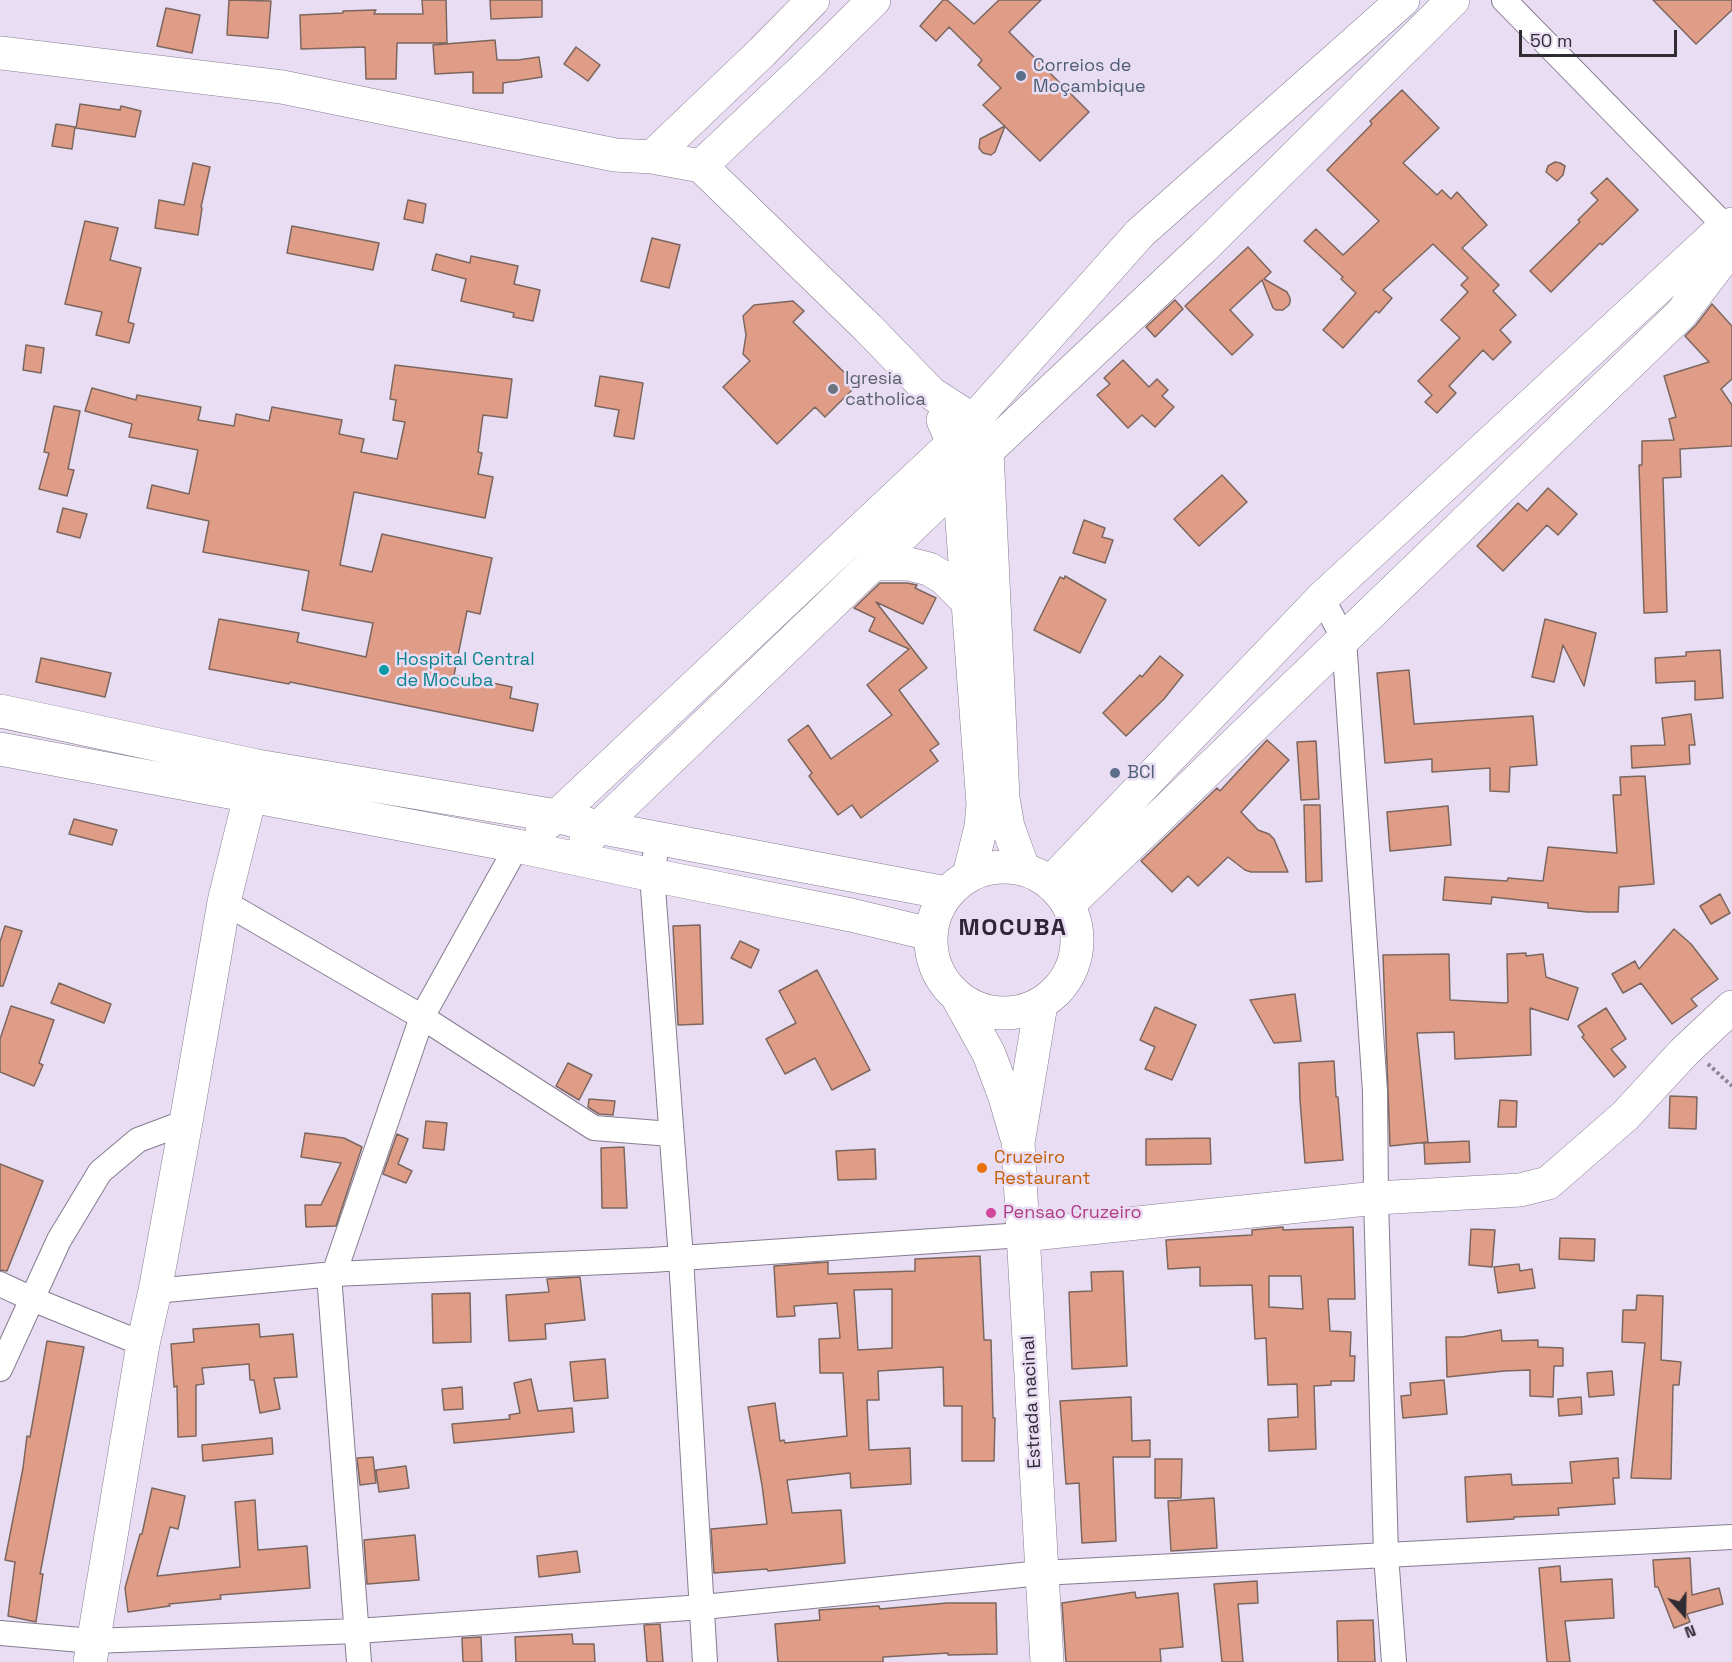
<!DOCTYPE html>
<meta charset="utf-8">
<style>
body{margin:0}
#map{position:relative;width:1732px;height:1662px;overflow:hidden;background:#e8ddf3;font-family:"Space Grotesk",sans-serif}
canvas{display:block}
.north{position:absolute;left:1654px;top:1584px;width:60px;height:60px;-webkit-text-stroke:4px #e8ddf3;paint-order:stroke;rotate:160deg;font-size:16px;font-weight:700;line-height:24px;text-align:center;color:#2f2b33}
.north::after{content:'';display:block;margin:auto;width:21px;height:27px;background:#2f2b33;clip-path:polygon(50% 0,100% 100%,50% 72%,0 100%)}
.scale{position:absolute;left:1519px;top:30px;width:158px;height:27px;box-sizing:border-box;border:3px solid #2f2b33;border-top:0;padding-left:8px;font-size:18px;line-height:21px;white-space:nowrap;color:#2f2b33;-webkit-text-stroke:4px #e8ddf3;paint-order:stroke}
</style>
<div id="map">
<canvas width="1732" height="1662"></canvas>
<div class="north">N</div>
<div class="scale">50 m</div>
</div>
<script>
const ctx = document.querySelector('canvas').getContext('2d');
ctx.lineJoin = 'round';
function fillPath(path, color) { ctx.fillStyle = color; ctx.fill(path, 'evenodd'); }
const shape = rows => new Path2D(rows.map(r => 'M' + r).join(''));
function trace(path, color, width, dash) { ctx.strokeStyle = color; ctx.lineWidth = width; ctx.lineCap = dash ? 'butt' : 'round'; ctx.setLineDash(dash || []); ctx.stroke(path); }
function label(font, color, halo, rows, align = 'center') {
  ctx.font = font + ' "Space Grotesk",sans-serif'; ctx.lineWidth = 5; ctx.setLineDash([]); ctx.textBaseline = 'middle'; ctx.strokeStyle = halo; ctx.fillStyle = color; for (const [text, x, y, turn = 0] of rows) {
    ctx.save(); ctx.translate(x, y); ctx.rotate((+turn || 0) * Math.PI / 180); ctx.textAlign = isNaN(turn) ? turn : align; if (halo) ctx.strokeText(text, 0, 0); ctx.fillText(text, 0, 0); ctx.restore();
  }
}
const building = shape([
 [229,0,271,1,268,38,227,35,229,0],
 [422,0,446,0,447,43,397,43,396,79,366,79,365,47,301,49,300,15,343,13,343,11,376,10,374,14,423,14,422,0],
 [490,0,542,0,542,17,491,19,490,0],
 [943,0,947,0,974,24,999,0,1041,0,1009,32,1089,112,1040,161,983,105,1001,88,978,65,982,60,949,27,936,41,920,26,943,0],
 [1653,0,1732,0,1732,10,1696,44,1653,0],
 [166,8,200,15,192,53,157,46,166,8],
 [495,40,497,60,518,60,539,57,542,77,503,83,503,93,473,93,473,72,435,74,433,45,495,40],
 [576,47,600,65,588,81,564,64,576,47],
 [1402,90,1439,128,1403,163,1437,195,1442,190,1451,199,1457,192,1487,225,1462,248,1499,285,1493,291,1516,315,1500,330,1511,342,1493,360,1483,350,1449,386,1456,393,1437,413,1425,402,1432,395,1418,381,1460,338,1441,320,1468,292,1461,285,1468,278,1433,244,1383,290,1392,298,1379,313,1376,311,1343,348,1323,330,1356,293,1341,279,1343,277,1304,241,1316,229,1343,255,1379,221,1327,170,1372,124,1370,121,1402,90],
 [80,104,120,110,121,106,141,111,135,137,76,128,80,104],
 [56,124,75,127,72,149,52,146,56,124],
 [1005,126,995,152,991,155,983,153,979,148,980,139,1005,126],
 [1555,162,1560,163,1565,166,1563,175,1557,181,1546,172,1548,166,1555,162],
 [193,163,210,167,201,207,202,208,198,235,155,228,159,200,184,205,193,163],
 [1607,178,1638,210,1602,245,1600,243,1551,292,1530,271,1580,222,1578,220,1598,200,1591,193,1607,178],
 [408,200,426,204,423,223,404,219,408,200],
 [85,221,118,228,110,260,141,268,128,322,134,324,129,343,96,335,102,312,65,304,85,221],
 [292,226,379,243,373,270,287,253,292,226],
 [652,238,680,245,669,288,641,281,652,238],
 [1248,247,1271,272,1264,279,1287,292,1290,298,1290,302,1289,305,1283,310,1276,310,1273,308,1262,280,1230,310,1253,335,1232,355,1185,306,1248,247],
 [436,254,470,263,471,256,518,266,514,284,540,290,533,321,513,317,514,313,461,301,466,279,432,270,436,254],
 [1175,300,1183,309,1155,337,1146,327,1175,300],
 [793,301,804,311,793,322,857,385,825,417,815,407,777,444,723,387,750,361,743,354,746,335,743,316,754,305,793,301],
 [1712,304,1732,326,1732,379,1721,389,1732,405,1732,446,1680,449,1681,477,1663,478,1667,612,1644,613,1639,465,1642,465,1642,441,1674,440,1669,419,1676,417,1664,376,1709,362,1685,336,1696,325,1712,304],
 [26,345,44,348,41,373,23,370,26,345],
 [1123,360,1149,387,1157,379,1168,390,1162,396,1174,407,1155,427,1142,415,1128,428,1097,395,1110,384,1104,378,1123,360],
 [395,365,512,379,507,418,483,415,478,452,482,453,478,474,493,477,485,518,354,492,340,565,372,572,382,534,492,558,480,614,467,611,454,675,512,687,510,698,538,704,533,731,290,682,289,684,209,669,219,619,299,633,297,642,366,657,373,623,302,610,309,571,203,552,209,521,147,508,152,485,189,494,198,450,129,437,132,424,85,411,92,388,136,400,137,395,201,407,198,420,234,426,236,414,269,421,272,407,342,420,339,434,364,439,361,452,397,459,405,422,393,420,396,400,390,399,395,365],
 [600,376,643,383,634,439,614,436,619,410,595,406,600,376],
 [54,406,80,411,68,469,74,470,67,496,39,489,49,453,44,452,54,406],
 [1222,475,1247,502,1199,546,1174,519,1222,475],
 [1548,488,1577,514,1558,535,1547,525,1503,571,1477,546,1518,503,1527,511,1548,488],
 [63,508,87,514,80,538,57,532,63,508],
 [1084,520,1105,528,1102,537,1113,540,1105,563,1073,553,1084,520],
 [1065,576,1106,600,1080,653,1034,630,1060,577,1064,579,1065,576],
 [880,583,907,583,917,585,915,588,936,598,923,624,876,602,927,668,899,690,939,744,930,750,938,761,861,818,852,805,838,815,809,776,812,773,788,740,808,725,831,759,892,715,867,685,909,649,869,631,875,618,854,608,880,583],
 [1545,619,1596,633,1584,686,1563,645,1554,682,1532,677,1545,619],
 [1720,650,1723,698,1695,700,1695,681,1656,683,1655,658,1686,656,1686,652,1720,650],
 [1160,656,1183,675,1164,699,1126,736,1103,713,1140,675,1142,677,1160,656],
 [41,658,111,673,105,697,36,682,41,658],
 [1409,670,1414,724,1533,716,1537,765,1510,767,1509,792,1490,791,1490,768,1432,772,1432,759,1385,763,1377,673,1409,670],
 [1691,714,1695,745,1689,745,1690,764,1632,768,1631,746,1665,745,1662,718,1691,714],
 [1267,740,1289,760,1241,812,1258,830,1269,834,1274,839,1288,872,1251,872,1245,870,1228,857,1198,886,1188,876,1172,892,1141,861,1217,788,1220,791,1267,740],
 [1316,741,1319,799,1301,800,1297,742,1316,741],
 [1645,776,1654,884,1619,887,1618,912,1587,912,1548,908,1548,903,1492,897,1491,904,1443,900,1445,877,1507,881,1508,878,1543,881,1548,847,1617,853,1613,795,1621,795,1620,777,1645,776],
 [1304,805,1320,805,1322,881,1306,882,1304,805],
 [1448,806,1451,845,1390,851,1387,812,1448,806],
 [74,819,117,830,112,845,69,834,74,819],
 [1720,894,1730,913,1711,924,1700,906,1720,894],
 [700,925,703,1024,678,1025,673,926,700,925],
 [5,926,22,931,3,986,0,986,0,942,5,926],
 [1674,929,1691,944,1718,979,1691,999,1697,1006,1672,1024,1641,983,1623,993,1612,974,1635,961,1639,969,1674,929],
 [740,941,759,950,751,968,731,958,740,941],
 [1526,953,1526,956,1543,954,1546,977,1578,988,1568,1020,1530,1008,1531,1055,1455,1059,1454,1032,1417,1033,1428,1142,1390,1146,1383,955,1449,954,1450,1000,1506,1003,1508,1002,1507,954,1526,953],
 [817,970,870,1070,832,1090,815,1058,785,1074,766,1039,796,1023,779,991,817,970],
 [59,983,111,1004,104,1023,51,1003,59,983],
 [1295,994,1301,1041,1274,1043,1250,1000,1295,994],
 [11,1006,54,1020,39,1063,43,1065,34,1086,0,1072,0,1039,11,1006],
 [1155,1007,1196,1025,1172,1080,1145,1069,1155,1047,1140,1040,1155,1007],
 [1606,1008,1626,1039,1611,1049,1626,1067,1614,1077,1582,1037,1584,1035,1578,1026,1606,1008],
 [1334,1061,1336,1097,1338,1097,1343,1160,1305,1163,1300,1100,1299,1063,1334,1061],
 [568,1063,592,1075,579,1100,556,1086,568,1063],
 [1670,1096,1697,1097,1696,1129,1669,1128,1670,1096],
 [589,1099,615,1101,613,1115,599,1114,588,1107,589,1099],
 [1500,1100,1517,1101,1516,1127,1498,1127,1500,1100],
 [426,1121,447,1123,444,1150,423,1148,426,1121],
 [305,1133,344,1138,362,1147,336,1226,306,1227,305,1205,321,1205,341,1163,301,1157,305,1133],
 [397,1134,408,1139,398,1164,412,1171,406,1183,383,1174,397,1134],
 [1210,1138,1211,1164,1146,1165,1146,1139,1210,1138],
 [1469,1141,1470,1162,1425,1164,1424,1143,1469,1141],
 [624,1147,627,1208,602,1208,601,1148,624,1147],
 [875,1149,876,1179,838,1180,836,1151,875,1149],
 [0,1164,43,1181,7,1271,0,1270,0,1164],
 [1283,1227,1283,1230,1353,1227,1355,1299,1328,1299,1330,1331,1351,1332,1350,1356,1355,1356,1354,1381,1331,1381,1331,1385,1314,1386,1316,1449,1269,1451,1268,1419,1298,1417,1297,1384,1268,1385,1266,1338,1255,1339,1252,1285,1200,1286,1200,1267,1168,1269,1166,1240,1252,1235,1252,1230,1283,1227],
 [1269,1276,1301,1276,1303,1309,1269,1307,1269,1276],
 [1471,1229,1495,1230,1492,1267,1469,1265,1471,1229],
 [1560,1238,1595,1239,1594,1261,1559,1259,1560,1238],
 [980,1256,984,1340,991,1340,993,1418,995,1418,994,1461,962,1461,962,1406,944,1406,943,1367,878,1371,879,1400,867,1400,869,1450,910,1448,911,1484,851,1488,850,1473,787,1480,792,1513,841,1510,845,1563,768,1571,767,1569,714,1573,711,1529,767,1524,762,1485,748,1407,775,1403,780,1441,784,1440,785,1443,847,1436,843,1373,820,1373,819,1339,840,1338,837,1303,794,1306,795,1316,777,1317,774,1266,828,1262,828,1274,915,1271,915,1259,980,1256],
 [892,1289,892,1348,858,1350,854,1290,892,1289],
 [1519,1264,1520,1271,1532,1269,1535,1288,1498,1293,1494,1267,1519,1264],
 [1123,1271,1127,1366,1072,1369,1069,1292,1092,1291,1091,1272,1123,1271],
 [580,1277,585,1320,545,1324,546,1339,509,1341,506,1295,549,1292,547,1279,580,1277],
 [470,1293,471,1342,433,1343,432,1294,470,1293],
 [1637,1295,1663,1296,1661,1360,1681,1362,1679,1385,1673,1385,1671,1479,1631,1478,1645,1343,1622,1342,1623,1310,1636,1310,1637,1295],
 [259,1324,260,1337,293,1334,297,1377,274,1378,280,1409,260,1413,254,1380,250,1380,249,1364,202,1368,204,1384,196,1385,196,1436,178,1437,177,1386,174,1387,171,1344,194,1342,193,1329,259,1324],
 [1501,1330,1502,1341,1538,1340,1538,1347,1563,1348,1563,1366,1554,1366,1553,1397,1530,1396,1530,1370,1504,1371,1447,1377,1446,1337,1462,1337,1501,1330],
 [47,1341,84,1347,40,1574,43,1574,36,1622,8,1616,15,1562,5,1560,23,1468,27,1436,30,1437,47,1341],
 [605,1359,608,1398,574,1401,570,1362,605,1359],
 [1612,1371,1614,1395,1589,1397,1587,1373,1612,1371],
 [531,1379,538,1411,572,1408,574,1432,454,1443,452,1424,510,1419,509,1415,520,1413,514,1383,531,1379],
 [1444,1380,1447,1414,1403,1418,1401,1396,1411,1395,1410,1383,1444,1380],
 [462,1387,463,1409,444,1410,442,1389,462,1387],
 [1131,1397,1132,1441,1150,1440,1150,1457,1113,1457,1116,1541,1082,1543,1079,1483,1066,1484,1060,1401,1131,1397],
 [1581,1397,1582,1414,1559,1416,1558,1399,1581,1397],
 [272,1438,273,1454,203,1461,202,1445,272,1438],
 [373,1457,376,1483,360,1485,357,1458,373,1457],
 [1618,1458,1619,1478,1613,1478,1615,1504,1558,1508,1559,1515,1514,1517,1514,1519,1467,1522,1465,1477,1511,1474,1512,1485,1572,1483,1570,1462,1618,1458],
 [1155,1459,1182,1459,1181,1498,1155,1498,1155,1459],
 [406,1466,409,1488,379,1492,376,1470,406,1466],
 [152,1488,185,1496,178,1529,170,1527,157,1576,240,1567,235,1502,255,1500,258,1550,307,1546,310,1588,220,1595,221,1599,169,1604,170,1606,128,1612,125,1588,140,1534,142,1534,152,1488],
 [1214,1498,1217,1548,1171,1551,1168,1501,1214,1498],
 [415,1535,419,1580,367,1584,364,1540,415,1535],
 [577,1551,580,1572,539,1577,537,1556,577,1551],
 [1690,1558,1692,1595,1719,1588,1723,1604,1687,1614,1690,1622,1674,1628,1658,1587,1655,1587,1653,1560,1690,1558],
 [1560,1566,1561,1582,1612,1579,1614,1618,1565,1621,1570,1662,1547,1662,1539,1568,1560,1566],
 [1257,1581,1258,1603,1238,1604,1243,1662,1222,1662,1214,1584,1257,1581],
 [1135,1592,1136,1598,1178,1593,1183,1647,1160,1649,1161,1662,1066,1662,1062,1603,1135,1592],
 [947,1603,996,1603,997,1654,948,1655,948,1653,883,1657,883,1662,778,1662,775,1624,820,1620,819,1610,879,1606,880,1609,947,1603],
 [1373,1620,1375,1662,1338,1662,1337,1621,1373,1620],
 [660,1624,663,1662,647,1662,644,1625,660,1624],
 [572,1634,573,1644,594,1644,595,1662,516,1662,515,1637,572,1634],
 [481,1637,482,1662,463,1662,462,1638,481,1637]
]);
const path = shape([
 [1708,1064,1732,1086]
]);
const street = shape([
 [1504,0,1725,226,1732,236],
 [1322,598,1344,639,1375,1091,1376,1198,1386,1555,1394,1662],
 [658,838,652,875,681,1258,705,1662],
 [224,902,422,1017,594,1128,671,1134],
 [334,1274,422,1017,517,846],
 [329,1275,359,1662],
 [0,1284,32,1299,143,1344],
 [155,1291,334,1274,651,1260,1023,1235],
 [0,1369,59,1240,100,1172,138,1140,186,1122],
 [0,1633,93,1641,357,1631,703,1607,1041,1573,1732,1537]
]);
const secondary = shape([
 [0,53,282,87,615,155,652,157,701,166,868,328,931,393,974,421],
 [652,157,762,52,813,0],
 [701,166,809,64,874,0],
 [0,711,257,766,557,816,598,827,946,893],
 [0,749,517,846,652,875,851,915,930,934],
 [542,827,557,816,953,443,943,420],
 [586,840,959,481],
 [1051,882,1322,598,1697,252,1725,226,1732,224],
 [1069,904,1681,314,1732,247],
 [1023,1235,1376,1198,1520,1190,1548,1183,1625,1116,1684,1052,1732,1007],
 [90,1662,143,1344,155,1291,186,1122,224,902,255,776]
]);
const highway = shape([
 [982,439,987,451,1003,798,1008,827,1023,868],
 [959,481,987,451,1203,248,1453,0],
 [872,564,909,564,929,569,944,578,968,602],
 '931 940a73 73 0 1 1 146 0a73 73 0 1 1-146 0Z',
 [969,875,981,827,983,804,959,481,953,443,1140,233,1403,0],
 [958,998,989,1054,1005,1097,1016,1135],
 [1041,1004,1018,1143,1047,1662]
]);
const markers = [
 [1021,76,6,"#5c6f8a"],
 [833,389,6,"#6b7280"],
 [384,670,6,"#0f9aa8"],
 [1115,773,6,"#5c6f8a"],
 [982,1168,6,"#e8710a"],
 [991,1213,6,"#d1479c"]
];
const serviceNames = [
 ["Correios de",1033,66],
 ["Moçambique",1033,87],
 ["BCI",1127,773]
];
const worshipNames = [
 ["Igresia",845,379],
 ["catholica",845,400]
];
const cultureNames = [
 ["Hospital Central",396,660],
 ["de Mocuba",396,681]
];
const foodNames = [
 ["Cruzeiro",994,1158],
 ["Restaurant",994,1179]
];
const hotelNames = [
 ["Pensao Cruzeiro",1003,1213]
];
const streetNames = [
 ["Estrada nacinal",1032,1402,-93]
];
const districtNames = [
 ["MOCUBA",1013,928]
];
fillPath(building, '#df9d88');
trace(building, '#7c665e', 1.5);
trace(street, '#867c90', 26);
trace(secondary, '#867c90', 34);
trace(highway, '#867c90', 34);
trace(path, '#8b8392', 4, [3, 3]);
trace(street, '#fff', 24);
trace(secondary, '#fff', 33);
trace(highway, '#fff', 33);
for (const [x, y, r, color] of markers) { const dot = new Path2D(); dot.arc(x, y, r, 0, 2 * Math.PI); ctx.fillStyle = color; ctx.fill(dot); trace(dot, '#e8ddf3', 2); }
label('18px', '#4e5e75', '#e8ddf3', serviceNames, 'left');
label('18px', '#5b616d', '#e8ddf3', worshipNames, 'left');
label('18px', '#0d838f', '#e8ddf3', cultureNames, 'left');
label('18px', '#c56008', '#e8ddf3', foodNames, 'left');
label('18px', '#b23c85', '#e8ddf3', hotelNames, 'left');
label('18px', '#2f2b33', '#e8ddf3', streetNames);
ctx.letterSpacing = '1.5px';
label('bold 24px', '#2f2737', '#e8ddf3', districtNames);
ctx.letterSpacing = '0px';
</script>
